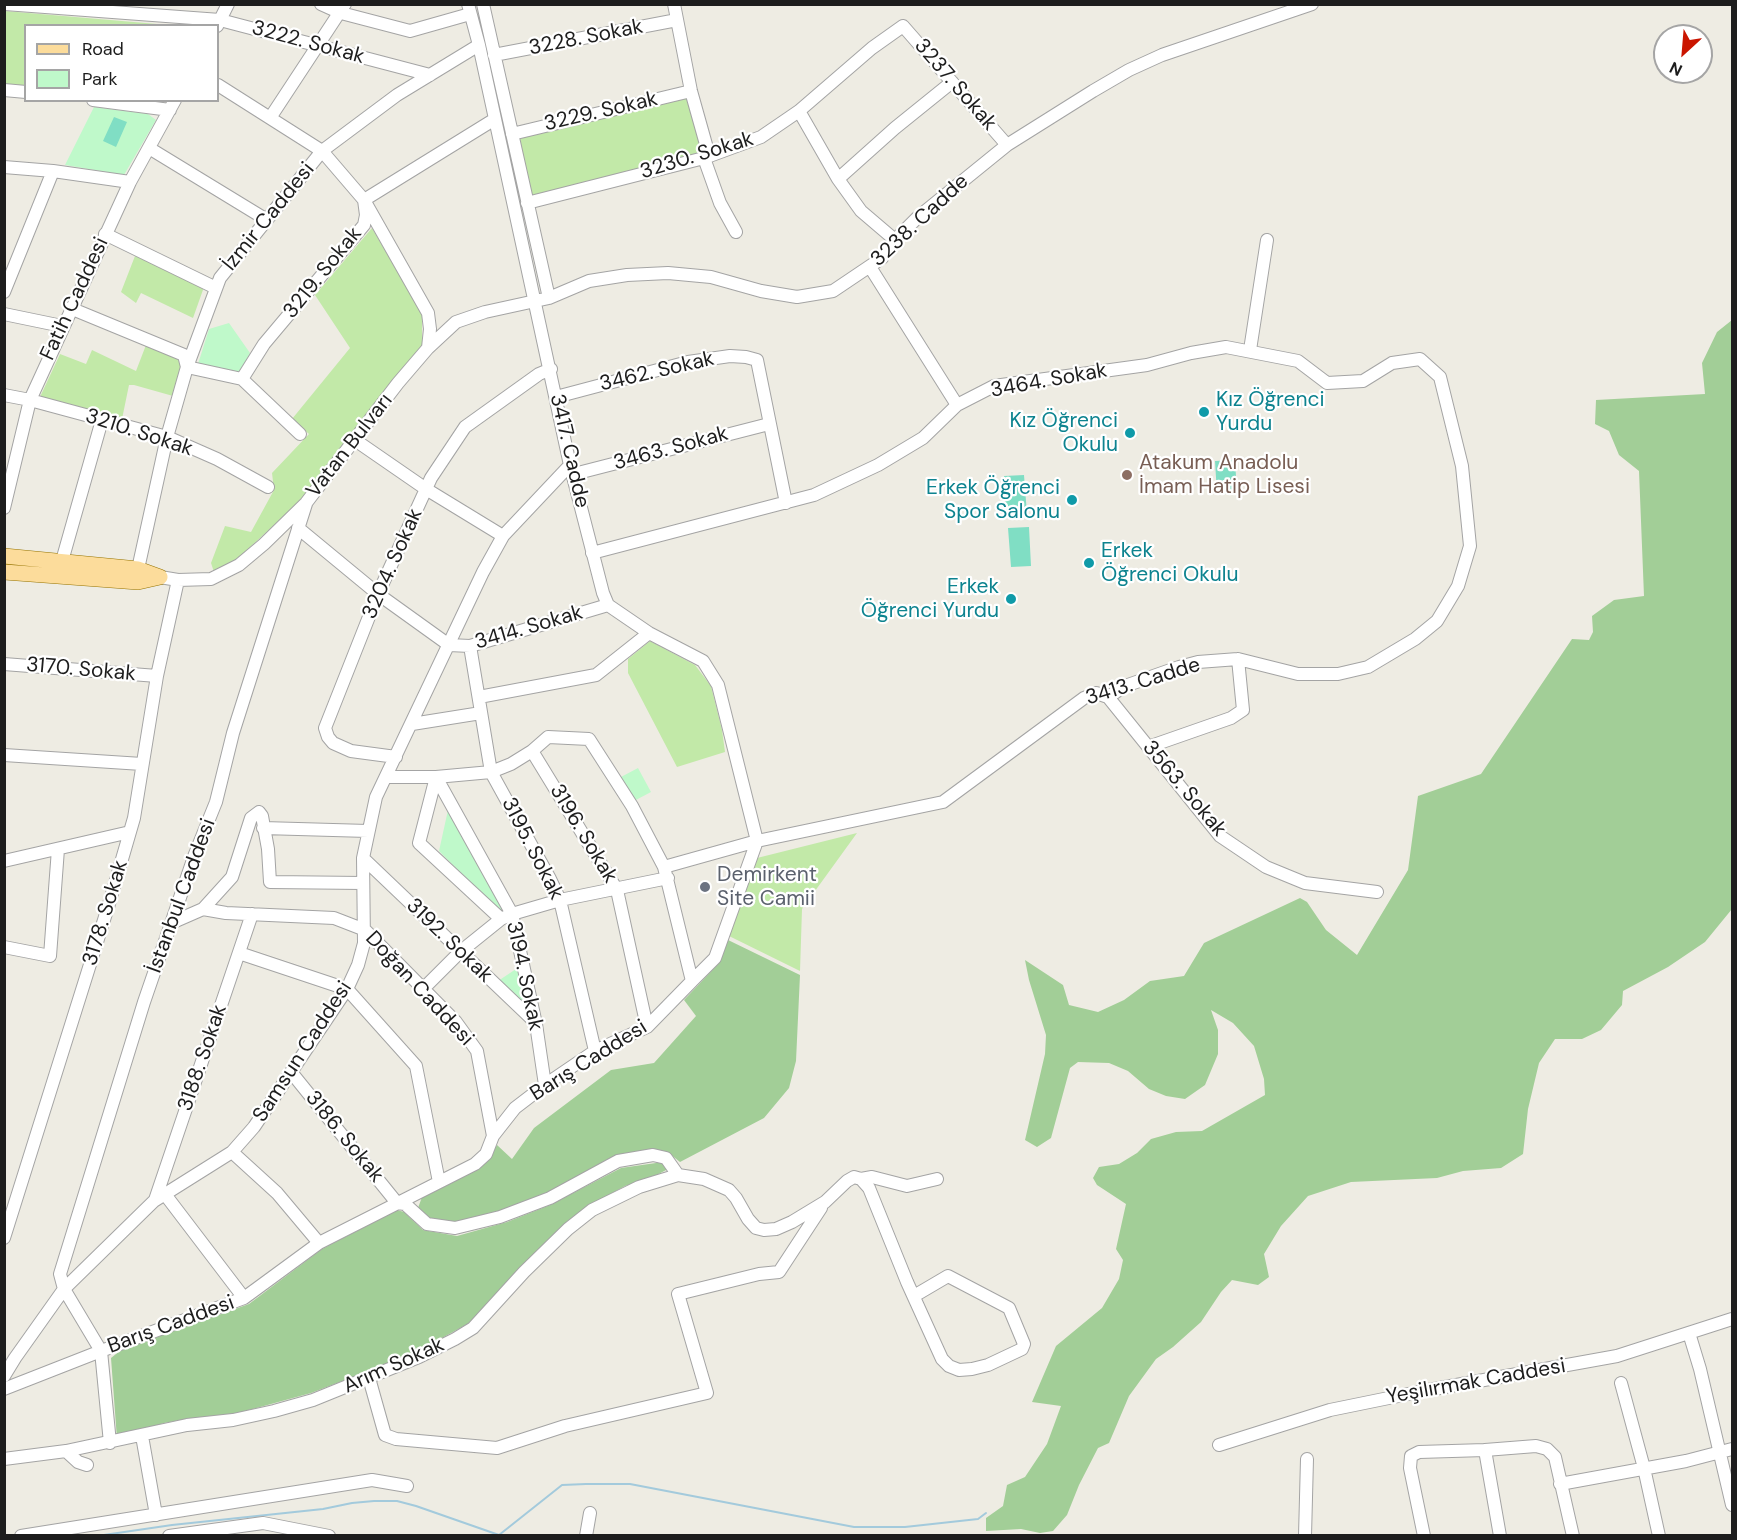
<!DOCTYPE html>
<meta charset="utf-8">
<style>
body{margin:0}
#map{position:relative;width:1737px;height:1540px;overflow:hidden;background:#eeece3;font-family:"DM Sans",sans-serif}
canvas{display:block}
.frame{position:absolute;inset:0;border:6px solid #1d1d1d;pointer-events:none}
.legend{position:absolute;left:24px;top:24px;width:195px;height:78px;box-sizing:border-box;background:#fff;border:2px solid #a5a5a5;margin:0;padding:8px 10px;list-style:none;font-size:18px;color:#1d1d1d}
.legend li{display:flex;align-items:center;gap:12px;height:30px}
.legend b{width:30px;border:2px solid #a5a5a5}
.north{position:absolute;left:1653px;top:24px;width:60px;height:60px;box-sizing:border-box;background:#fff;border:2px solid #a5a5a5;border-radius:50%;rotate:206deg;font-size:16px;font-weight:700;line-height:24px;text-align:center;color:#1d1d1d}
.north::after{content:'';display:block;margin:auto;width:21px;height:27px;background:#ca1500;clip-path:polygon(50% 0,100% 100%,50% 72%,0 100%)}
</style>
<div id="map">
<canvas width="1737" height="1540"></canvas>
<div class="frame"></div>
<ul class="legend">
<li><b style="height:8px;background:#fcdc9b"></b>Road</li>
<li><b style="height:16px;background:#bff9ca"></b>Park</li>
</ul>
<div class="north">N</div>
</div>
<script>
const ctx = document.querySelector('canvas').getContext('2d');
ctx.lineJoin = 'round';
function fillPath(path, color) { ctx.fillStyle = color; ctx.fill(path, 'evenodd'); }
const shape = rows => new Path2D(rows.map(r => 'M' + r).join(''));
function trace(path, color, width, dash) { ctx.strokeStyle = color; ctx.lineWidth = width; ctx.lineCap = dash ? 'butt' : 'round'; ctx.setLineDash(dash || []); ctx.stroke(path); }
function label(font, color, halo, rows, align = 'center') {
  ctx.font = font + ' "DM Sans",sans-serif'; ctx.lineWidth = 4.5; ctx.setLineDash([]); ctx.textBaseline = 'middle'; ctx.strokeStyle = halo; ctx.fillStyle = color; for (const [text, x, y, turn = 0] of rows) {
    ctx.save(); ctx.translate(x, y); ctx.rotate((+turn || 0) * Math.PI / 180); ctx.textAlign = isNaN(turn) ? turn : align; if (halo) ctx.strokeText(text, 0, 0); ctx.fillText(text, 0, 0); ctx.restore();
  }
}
const grass = shape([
 [5,11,157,24,209,25,26,26,25,87,5,85],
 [686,97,701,147,697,155,532,197,519,138],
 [372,228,422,314,422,345,301,500,234,562,214,572,211,563,225,526,251,532,274,490,272,473,309,434,292,419,350,348,315,295],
 [135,256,204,287,193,318,141,293,136,303,121,292],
 [146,345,179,360,183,368,173,396,134,385,129,385,122,419,40,397,60,354,86,364,92,350,136,371],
 [650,641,695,665,711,686,722,730,725,752,677,767,628,673,628,659],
 [857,833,802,909,800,971,729,936,757,858]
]);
const forest = shape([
 [1732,320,1732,909,1705,942,1668,967,1623,991,1622,1005,1601,1030,1582,1039,1555,1039,1539,1063,1528,1109,1523,1154,1501,1168,1463,1171,1437,1178,1351,1182,1308,1196,1281,1226,1264,1254,1269,1277,1258,1285,1232,1280,1221,1292,1201,1322,1173,1347,1156,1359,1129,1396,1109,1443,1098,1448,1079,1485,1067,1515,1053,1531,1040,1533,1021,1529,986,1531,986,1518,1003,1506,1007,1485,1025,1477,1047,1444,1061,1406,1032,1402,1056,1346,1102,1308,1119,1279,1123,1260,1116,1249,1126,1204,1097,1185,1093,1178,1099,1167,1119,1164,1137,1153,1151,1139,1176,1132,1202,1131,1265,1095,1264,1079,1254,1046,1233,1023,1211,1010,1218,1030,1218,1054,1205,1085,1185,1099,1166,1096,1149,1089,1128,1071,1109,1063,1078,1062,1070,1068,1051,1138,1037,1147,1025,1140,1045,1054,1046,1035,1029,980,1025,960,1063,985,1069,1005,1098,1012,1124,1000,1150,981,1184,976,1204,943,1300,898,1307,902,1326,930,1357,955,1408,870,1418,796,1481,774,1572,639,1589,640,1593,632,1592,616,1614,600,1644,596,1639,471,1619,455,1609,431,1595,424,1596,400,1705,394,1702,363,1717,332],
 [726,939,800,975,796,1061,789,1088,764,1118,680,1162,670,1154,654,1150,500,1214,459,1222,429,1218,418,1208,422,1197,491,1155,497,1145,512,1159,534,1128,611,1070,654,1063,696,1016,684,1000,720,962],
 [663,1162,668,1169,653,1177,625,1186,592,1204,566,1223,542,1246,471,1322,413,1354,311,1393,231,1415,187,1419,164,1423,117,1439,111,1358,121,1350,249,1304,322,1249,397,1210,404,1212,423,1230,457,1236,507,1222,550,1205,621,1168]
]);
const park = shape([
 [94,107,148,114,156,120,124,175,65,165],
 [229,323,250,353,239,376,198,364,209,329],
 [638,768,651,792,634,801,621,777],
 [448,810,505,912,501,914,439,851],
 [519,967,525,1000,521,1004,498,981]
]);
const pitch = shape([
 [114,117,127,122,116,147,103,141],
 [1235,460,1237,493,1217,494,1215,461],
 [1024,475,1027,514,1006,515,1004,476],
 [1029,527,1031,566,1011,567,1008,528]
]);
const stream = shape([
 [97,1536,172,1525,323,1509,352,1503,374,1501,397,1501,416,1506,499,1535,562,1485,586,1484,630,1484,854,1527,905,1527,978,1519,986,1513]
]);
const minor = shape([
 [5,4,220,20,430,75],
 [321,4,341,13,410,31,470,14],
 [468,4,479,45,570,465,603,593,608,605,649,633,703,661,718,685,757,841,715,958,692,981],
 [483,4,549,298],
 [674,4,691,91,707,148,704,158,720,203,736,232],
 [217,26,228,4],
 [494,55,677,20],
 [218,85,322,151,364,200,428,313,430,329,428,348],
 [4,90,26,92],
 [93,100,170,110],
 [799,111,838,179,861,211,895,240],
 [270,118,345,4],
 [512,134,691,91],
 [149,148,267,220],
 [4,167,53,171,130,182],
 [838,179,895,128,952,82],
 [527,203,704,158,761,137,799,111,872,48,903,26,1007,145],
 [105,234,216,288],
 [870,267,957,405],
 [4,292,53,171],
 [70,308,184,355,187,367,242,379,300,434],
 [4,314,62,326],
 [1250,350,1267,240],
 [242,379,264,344,364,225,366,215,364,200,495,119],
 [4,395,30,400,167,437,217,459,268,487],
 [556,397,688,362,730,356,746,357,757,360,786,503],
 [355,440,426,489,503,536],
 [574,474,769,424],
 [4,508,30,400,130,182,175,100],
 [298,528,378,594,449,645,470,646,608,605],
 [592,553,814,495,878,465,923,438,957,405,994,386,1147,365,1191,353,1226,347,1298,361,1327,383,1363,381,1392,363,1420,359,1440,377,1462,466,1470,546,1458,586,1437,621,1415,639,1368,667,1338,674,1298,674,1238,659,1198,662,1179,667,1125,686,1108,697,1096,693,1084,698,943,802,757,841,664,867],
 [62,561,102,420],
 [138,569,167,437,187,367,220,278,322,151,397,95,479,45],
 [160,577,178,580,211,579,239,565,264,544,306,503,398,383,428,348,456,322,485,312,549,298,589,281,627,275,668,273,711,277,761,291,797,297,833,291,882,258,895,240,917,218,1007,145,1093,91,1129,70,1162,55,1312,4],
 [470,646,491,772,550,879,560,900,595,1051],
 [4,664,157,676],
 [479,697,596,675,649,633],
 [1108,697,1220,836,1266,867,1305,883,1377,892],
 [412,724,481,713],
 [1148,747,1231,718,1243,710,1238,659],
 [532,751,617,890,647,1027],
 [4,755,142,764],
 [396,757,351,751,333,743,328,737,325,728,378,594,431,478,465,427,539,374,551,369],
 [436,777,512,914,536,1024,545,1085],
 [436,777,419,843,501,919],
 [263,828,368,831],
 [363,858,536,1023],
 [4,861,130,832],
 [203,909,232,877,251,818,259,812,262,816,268,849,270,882,363,883],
 [171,923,203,909,226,913,334,918,365,930,456,1022,477,1051,493,1136],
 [4,947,50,956,58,849],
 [239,953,347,989,416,1066,439,1182],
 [423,989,460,952,501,919,512,914,560,900,668,878],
 [291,1072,397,1203,405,1204,427,1224,455,1228,500,1217,550,1198,618,1161,653,1155,666,1158,678,1175],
 [232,1152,277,1193,319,1243],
 [861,1179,869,1188,907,1282,942,1359,949,1366,959,1370,972,1369,988,1365,1022,1349,1024,1344,1009,1308,948,1276,914,1296],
 [164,1193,244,1298],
 [155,1200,252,914],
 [4,1238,109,904,134,818,157,676,178,580],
 [1689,1333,1700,1369,1732,1505],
 [4,1376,15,1358,64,1289,154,1201,232,1152,254,1127,347,989,358,965,364,943,363,858,376,797,483,572,503,536,570,465],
 [369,1378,385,1435,396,1439,497,1448,565,1426,707,1393,678,1294,759,1274,779,1272,821,1208],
 [1621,1383,1644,1468,1659,1536],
 [4,1389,101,1351,244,1298,319,1243,475,1164,486,1154,493,1136,515,1108,545,1085,595,1051,647,1027,692,981,664,867,632,806,589,739,548,737,532,751,511,764,491,772,436,777,387,777],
 [142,1436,156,1515],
 [110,1443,101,1351,64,1289,60,1274,144,1002,195,854,216,802,233,733,306,504],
 [1219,1445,1330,1410,1423,1391,1617,1356,1732,1319],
 [1485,1450,1500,1536],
 [66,1451,78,1462,87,1465],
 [4,1459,66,1451,187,1425,233,1420,274,1411,313,1400,419,1357,455,1339,473,1328,524,1272,568,1229,592,1210,639,1187,678,1175,704,1179,729,1190,736,1198,748,1219,756,1228,764,1230,776,1229,792,1222,825,1202,847,1181,854,1177,861,1179,872,1177,907,1186,937,1179],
 [1560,1484,1686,1461,1732,1449],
 [21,1536,372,1480,407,1486],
 [169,1536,263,1523,329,1536],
 [586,1536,590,1513],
 [1305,1536,1307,1459],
 [1424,1536,1410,1468,1411,1456,1419,1452,1485,1450,1536,1446,1547,1449,1555,1457,1573,1536]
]);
const major = shape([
 [4,556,138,569,160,577],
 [4,572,138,582,160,577]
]);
const markers = [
 [1204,412,6,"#0f9aa8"],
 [1130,433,6,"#0f9aa8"],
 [1127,475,6,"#8d6e63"],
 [1072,500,6,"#0f9aa8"],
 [1089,563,6,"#0f9aa8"],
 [1011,599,6,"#0f9aa8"],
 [705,887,6,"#6b7280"]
];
const streetNames = [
 ["3228. Sokak",586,38,-11],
 ["3222. Sokak",308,43,15],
 ["3237. Sokak",955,85,49],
 ["3229. Sokak",601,112,-13],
 ["3230. Sokak",697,156,-17],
 ["İzmir Caddesi",269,217,-51],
 ["3238. Cadde",920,221,-43],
 ["3219. Sokak",323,273,-51],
 ["Fatih Caddesi",75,299,-65],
 ["3462. Sokak",657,372,-13],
 ["3464. Sokak",1049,381,-10],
 ["3210. Sokak",139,433,18],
 ["Vatan Bulvarı",350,446,-52],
 ["3463. Sokak",671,449,-15],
 ["3417. Cadde",569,451,77],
 ["3204. Sokak",393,564,-66],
 ["3414. Sokak",529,628,-16],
 ["3170. Sokak",81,670,5],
 ["3413. Cadde",1143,682,-17],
 ["3563. Sokak",1184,789,50],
 ["3196. Sokak",583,834,59],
 ["3195. Sokak",532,849,63],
 ["İstanbul Caddesi",182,896,-70],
 ["3178. Sokak",106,913,-73],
 ["3192. Sokak",449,941,44],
 ["3194. Sokak",524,976,78],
 ["Doğan Caddesi",419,989,47],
 ["Samsun Caddesi",303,1052,-57],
 ["3188. Sokak",203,1058,-71],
 ["Barış Caddesi",589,1061,-32],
 ["3186. Sokak",344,1137,51],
 ["Barış Caddesi",171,1325,-20],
 ["Arım Sokak",394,1366,-24],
 ["Yeşilırmak Caddesi",1476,1382,-10]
];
const cultureNames = [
 ["Kız Öğrenci",1216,400,"left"],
 ["Yurdu",1216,424,"left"],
 ["Kız Öğrenci",1118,421],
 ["Okulu",1118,445],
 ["Erkek Öğrenci",1060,488],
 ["Spor Salonu",1060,512],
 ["Erkek",1101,551,"left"],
 ["Öğrenci Okulu",1101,575,"left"],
 ["Erkek",999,587],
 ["Öğrenci Yurdu",999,611]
];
const educationNames = [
 ["Atakum Anadolu",1139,463],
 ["İmam Hatip Lisesi",1139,487]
];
const worshipNames = [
 ["Demirkent",717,875],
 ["Site Camii",717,899]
];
fillPath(grass, '#c2e9a8');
fillPath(forest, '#a2ce97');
fillPath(park, '#bff9ca');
fillPath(pitch, '#80dec4');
trace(stream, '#a3cadc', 2);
trace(minor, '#a4a4a4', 14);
trace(major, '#967400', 16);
trace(minor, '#fff', 12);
trace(major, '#fcdc9b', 15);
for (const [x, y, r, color] of markers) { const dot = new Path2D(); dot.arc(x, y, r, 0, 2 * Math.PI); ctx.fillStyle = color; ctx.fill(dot); trace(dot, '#fff', 2); }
label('21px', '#1d1d1d', '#fff', streetNames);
label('21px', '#0d838f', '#fff', cultureNames, 'right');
label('21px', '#785e54', '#fff', educationNames, 'left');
label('21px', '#5b616d', '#fff', worshipNames, 'left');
</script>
